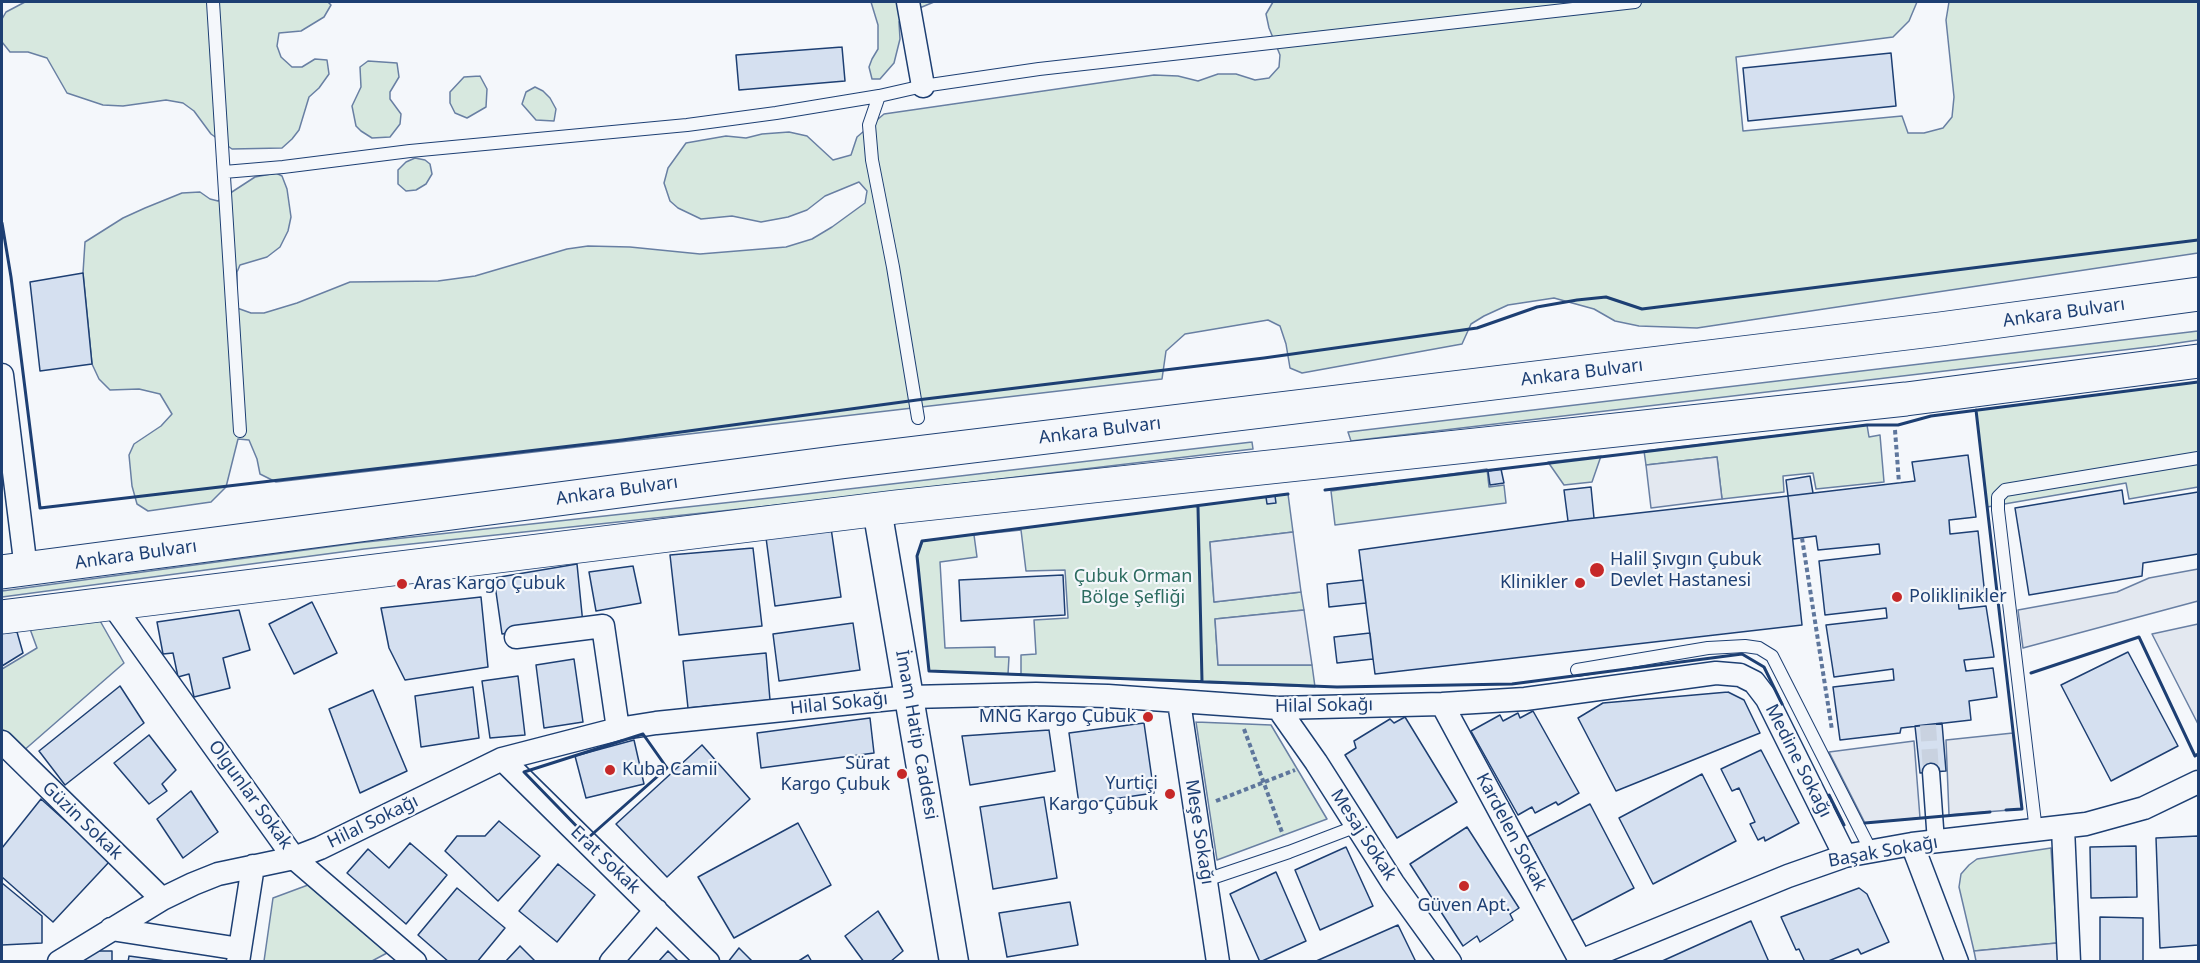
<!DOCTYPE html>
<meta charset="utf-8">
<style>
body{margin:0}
#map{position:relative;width:2200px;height:963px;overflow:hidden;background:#f4f7fb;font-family:"Noto Sans",sans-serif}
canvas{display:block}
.frame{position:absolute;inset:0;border:3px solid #1d3f73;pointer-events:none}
</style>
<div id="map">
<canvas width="2200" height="963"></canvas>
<div class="frame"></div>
</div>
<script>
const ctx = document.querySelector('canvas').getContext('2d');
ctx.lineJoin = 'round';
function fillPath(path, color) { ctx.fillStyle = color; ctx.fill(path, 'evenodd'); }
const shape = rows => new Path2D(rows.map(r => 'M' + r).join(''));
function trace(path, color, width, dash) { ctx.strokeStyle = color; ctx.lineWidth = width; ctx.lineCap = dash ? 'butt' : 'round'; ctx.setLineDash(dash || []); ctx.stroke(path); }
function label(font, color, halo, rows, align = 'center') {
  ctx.font = font + ' "Noto Sans",sans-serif'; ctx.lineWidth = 4.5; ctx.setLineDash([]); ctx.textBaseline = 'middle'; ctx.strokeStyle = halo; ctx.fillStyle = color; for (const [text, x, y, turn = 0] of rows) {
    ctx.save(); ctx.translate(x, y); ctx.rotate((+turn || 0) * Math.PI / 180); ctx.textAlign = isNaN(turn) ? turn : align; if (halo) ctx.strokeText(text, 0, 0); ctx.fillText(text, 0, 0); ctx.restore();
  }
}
const green = shape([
 [25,2,328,2,331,5,324,17,301,31,279,33,277,46,281,57,292,67,302,67,315,59,327,60,329,74,319,88,309,97,299,130,292,139,282,148,232,149,211,134,194,111,183,103,166,100,123,106,103,105,67,93,47,58,28,52,10,52,2,42,2,19,6,12,25,2],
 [871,2,934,2,905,14,899,22,900,39,894,63,880,79,872,79,869,67,872,59,878,49,878,25,871,2],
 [1273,2,1917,2,1909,21,1893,37,1736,57,1743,131,1902,116,1908,133,1924,133,1943,128,1952,117,1954,97,1946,20,1949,2,2198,2,2198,253,1697,328,1639,326,1615,321,1594,309,1554,298,1508,305,1484,316,1471,324,1462,344,1302,373,1290,368,1286,344,1280,326,1268,320,1185,334,1166,351,1162,379,276,482,260,474,257,459,249,440,238,439,226,487,211,502,148,511,137,504,132,486,129,455,134,444,161,426,172,414,160,394,139,389,110,390,99,379,92,364,83,273,85,242,123,218,145,208,182,193,200,192,210,199,218,201,255,177,276,173,282,176,287,189,291,217,288,231,280,247,267,257,240,265,237,272,237,308,251,313,264,313,297,303,350,282,438,281,475,276,567,249,588,246,630,247,700,254,786,247,812,239,832,227,865,203,867,191,859,182,825,196,807,210,788,217,761,222,732,216,701,219,678,208,670,201,664,183,668,168,686,143,726,136,746,138,762,134,789,132,807,136,833,160,851,155,857,137,884,114,1154,75,1178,76,1198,81,1218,74,1236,74,1255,80,1269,78,1279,67,1280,55,1269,28,1266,14,1273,2],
 [368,61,397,63,399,77,390,92,390,99,401,114,400,124,390,137,372,138,361,131,356,126,352,106,361,87,360,67,368,61],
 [480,76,487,89,486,107,467,118,455,113,450,103,450,92,464,77,480,76],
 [535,87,543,91,550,98,556,109,554,121,536,120,522,104,526,92,535,87],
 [415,158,425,160,430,164,432,174,426,184,416,190,406,191,398,184,398,170,406,162,415,158],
 [2198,331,2198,340,2157,346,1351,441,1348,432,2198,331],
 [2198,382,2198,487,2129,499,2126,483,1987,507,1976,410,2198,382],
 [1867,425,1869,437,1880,435,1884,482,1816,489,1813,473,1783,476,1784,492,1722,499,1717,457,1646,465,1644,451,1867,425],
 [1252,442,1253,449,806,502,364,549,2,597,2,591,357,543,797,495,1252,442],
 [1601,456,1592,482,1564,485,1548,462,1601,456],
 [1487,469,1489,487,1504,485,1506,503,1335,525,1331,491,1487,469],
 [1288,494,1293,532,1210,542,1214,602,1301,592,1304,610,1215,619,1218,665,1312,665,1315,687,929,671,917,556,923,541,1288,494],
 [1021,530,1026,571,1065,570,1068,618,1034,620,1036,654,1021,655,1021,674,1008,674,1009,657,995,657,995,647,945,648,940,562,977,557,974,535,1021,530],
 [99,619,124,663,22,752,2,729,2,669,37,648,30,629,99,619],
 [1196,722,1271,725,1327,819,1217,860,1196,722],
 [2051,848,2057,943,1974,951,1959,887,1961,874,1969,865,1977,859,2051,848],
 [308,885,387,953,372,961,264,961,273,898,308,885]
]);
const parking = shape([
 [1717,457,1722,499,1651,508,1646,465,1717,457],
 [1293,532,1301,592,1214,602,1210,542,1293,532],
 [2198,569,2198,601,2023,648,2018,610,2117,592,2149,578,2198,569],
 [1304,610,1312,665,1218,665,1215,619,1304,610],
 [2198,624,2198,724,2152,634,2198,624],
 [2013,733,2022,809,1949,815,1946,740,2013,733],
 [1914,741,1920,818,1865,823,1829,752,1914,741],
 [2057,943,2058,961,1976,961,1974,951,2057,943]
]);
const building = shape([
 [842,47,845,81,739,90,736,55,842,47],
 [1891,53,1896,106,1748,121,1743,68,1891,53],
 [83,273,92,364,40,371,30,282,83,273],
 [1968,455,1976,517,1949,520,1950,534,1978,531,1985,596,1958,599,1959,609,1986,606,1994,657,1964,660,1966,671,1993,668,1997,697,1969,701,1971,720,1901,728,1900,733,1840,740,1833,687,1894,680,1893,669,1834,677,1826,625,1887,618,1886,608,1825,615,1819,561,1880,554,1879,544,1818,550,1816,536,1793,539,1788,496,1915,481,1912,462,1968,455],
 [1501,469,1504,483,1490,485,1488,471,1501,469],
 [1810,476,1813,493,1788,496,1786,480,1810,476],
 [1591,487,1594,518,1568,521,1564,490,1591,487],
 [2122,490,2124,504,2198,492,2198,554,2143,563,2142,576,2029,595,2015,508,2122,490],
 [1275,496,1276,503,1267,504,1266,497,1275,496],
 [1788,496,1802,625,1375,674,1359,550,1568,521,1788,496],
 [830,521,841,597,775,606,765,530,830,521],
 [753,548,762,626,679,635,670,555,753,548],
 [577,564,583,624,502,634,494,578,577,564],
 [633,566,641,603,596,611,589,572,633,566],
 [1063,575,1065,615,961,621,959,580,1063,575],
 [1363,580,1366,603,1329,607,1327,584,1363,580],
 [481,597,488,667,405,680,389,648,381,608,481,597],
 [312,602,337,653,294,674,269,624,312,602],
 [239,610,250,650,223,658,230,688,194,697,189,674,178,677,173,653,163,654,157,622,239,610],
 [853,623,860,670,779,681,773,634,853,623],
 [17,632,23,653,2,666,2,633,17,632],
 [1370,633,1373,659,1337,663,1334,637,1370,633],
 [2128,652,2178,746,2111,781,2061,685,2128,652],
 [766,653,770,700,688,708,683,661,766,653],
 [574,659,583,722,544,728,536,665,574,659],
 [518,676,525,735,490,738,482,681,518,676],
 [120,686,144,723,65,785,39,751,120,686],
 [473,687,479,738,421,747,415,696,473,687],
 [373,690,407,771,360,793,329,709,373,690],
 [1728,692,1744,700,1760,733,1616,791,1578,718,1603,703,1728,692],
 [1533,711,1579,793,1558,805,1556,802,1535,813,1532,807,1518,815,1471,731,1500,715,1503,721,1518,713,1520,718,1533,711],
 [1405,717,1457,802,1397,838,1345,755,1356,748,1354,741,1390,719,1394,723,1405,717],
 [870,718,874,753,761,768,757,733,870,718],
 [1144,723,1154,793,1079,804,1069,733,1144,723],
 [1942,723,1946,771,1920,773,1915,726,1942,723],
 [1049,730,1055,771,970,785,962,736,1049,730],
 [149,735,176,770,162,784,167,791,149,804,114,763,149,735],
 [634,740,644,784,586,798,575,756,634,740],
 [702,745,750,799,667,877,616,824,702,745],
 [1761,750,1799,823,1765,841,1764,837,1758,840,1750,824,1755,822,1739,788,1732,791,1721,769,1761,750],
 [1702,774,1736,841,1653,884,1619,818,1702,774],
 [191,791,218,832,183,858,157,819,191,791],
 [1044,797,1057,878,993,889,980,807,1044,797],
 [41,799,110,861,53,922,2,877,2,848,41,799],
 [1590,804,1634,888,1571,921,1527,837,1590,804],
 [499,821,540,856,498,901,445,851,457,836,485,836,499,821],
 [798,823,831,885,734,938,698,877,798,823],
 [1467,827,1519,908,1510,914,1513,920,1480,942,1477,936,1463,946,1410,864,1467,827],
 [2198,836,2198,945,2160,948,2156,838,2198,836],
 [410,843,447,875,406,924,347,873,368,849,389,868,410,843],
 [2136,846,2137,897,2091,898,2090,847,2136,846],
 [1346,847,1373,906,1320,930,1295,870,1346,847],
 [558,864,595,895,557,942,519,911,558,864],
 [1276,872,1306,941,1260,962,1230,894,1276,872],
 [2,883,42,916,42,943,2,945,2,883],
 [457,888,505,928,477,962,449,962,418,935,457,888],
 [1859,888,1867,894,1889,942,1861,954,1858,949,1826,962,1805,962,1799,949,1796,950,1781,917,1859,888],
 [1070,902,1078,945,1007,957,999,913,1070,902],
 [878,911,903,951,890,962,864,962,845,936,878,911],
 [2100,917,2143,918,2143,962,2100,962,2100,917],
 [1751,921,1769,962,1660,962,1751,921],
 [1398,925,1416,962,1314,962,1398,925],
 [520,946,536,962,505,962,520,946],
 [739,948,753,962,728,962,739,948],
 [93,951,112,951,112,962,77,962,93,951],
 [668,951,679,962,658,962,668,951],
 [808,955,812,962,797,962,808,955],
 [129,956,173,962,128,962,129,956]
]);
const pedestrianTunnel = shape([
 [1928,725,1931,772]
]);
const path = shape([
 [1895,430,1899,483],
 [1802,538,1832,730],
 [1244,729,1283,835],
 [1216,801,1295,770]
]);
const service = shape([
 [213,2,240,431],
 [224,172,283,167,410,151,687,125,776,113,879,96],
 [918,418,893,267,872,160,869,125,879,96,923,86,1039,69,1635,2],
 [1577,670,1708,648,1745,646,1759,648,1772,656,1871,851],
 [2036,831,1998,510,1998,497,2005,490,2198,458],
 [1206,880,1289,852,1357,826]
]);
const pedestrian = shape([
 [1931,772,1936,842]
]);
const minor = shape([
 [908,2,923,86],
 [2,375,26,569],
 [112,604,294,858,415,962],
 [516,637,603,626,618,729],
 [1179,702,1218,962],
 [1442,704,1581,962],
 [1278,708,1316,762,1393,883,1450,962],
 [2,742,162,899],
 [502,759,708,962],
 [2063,828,2069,962],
 [1912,844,1957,962],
 [111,929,240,949],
 [59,962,162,899,193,884,218,874,294,858,320,848,502,759,618,729,656,723,910,697,1036,694,1108,696,1278,708,1442,704,1525,699,1716,673,1740,675,1754,682,1767,699,1845,856],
 [238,962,253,866],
 [611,962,656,910],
 [1578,962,1788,876,1845,856,1912,844,2086,824,2144,808,2198,782]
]);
const tertiary = shape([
 [877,509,954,962]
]);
const secondary = shape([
 [2,572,841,462,1940,329,2198,294],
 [2,617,896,507,1906,399,2198,361]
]);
const wall = shape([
 [2,223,11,277,40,508,622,440,917,400,1264,358,1477,328,1537,307,1577,300,1606,297,1642,309,2198,240],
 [1976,410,2022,809,2006,810],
 [1325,490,1867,425,1898,425,1931,416,2198,382],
 [1288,494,922,541,917,556,929,671,1337,687,1512,684,1742,654,1764,667,1782,704],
 [1198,507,1202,681],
 [2031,673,2139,637,2195,756,2198,754],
 [643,734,667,768,588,838,524,772,643,734],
 [1829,795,1844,825],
 [1865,823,1990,812]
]);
const markers = [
 [1597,570,8,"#c62828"],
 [1580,583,6,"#c62828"],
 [402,584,6,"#c62828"],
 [1897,597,6,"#c62828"],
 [1148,717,6,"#c62828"],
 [610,770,6,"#c62828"],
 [902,774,6,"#c62828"],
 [1170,794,6,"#c62828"],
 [1464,886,6,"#c62828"]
];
const streetNames = [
 ["Ankara Bulvarı",2064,313,-8],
 ["Ankara Bulvarı",1582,373,-7],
 ["Ankara Bulvarı",1100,431,-7],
 ["Ankara Bulvarı",617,491,-8],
 ["Ankara Bulvarı",136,555,-8],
 ["Hilal Sokağı",839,704,-6],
 ["Hilal Sokağı",1324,706,-1],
 ["İmam Hatip Caddesi",916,735,80],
 ["Medine Sokağı",1798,761,63],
 ["Olgunlar Sokak",250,795,54],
 ["Güzin Sokak",82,821,44],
 ["Hilal Sokağı",373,822,-26],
 ["Meşe Sokağı",1199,832,81],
 ["Kardelen Sokak",1511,832,62],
 ["Mesaj Sokak",1363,835,57],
 ["Başak Sokağı",1883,852,-10],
 ["Erat Sokak",605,860,44]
];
const poiNames = [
 ["Halil Şıvgın Çubuk",1610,560],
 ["Devlet Hastanesi",1610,581],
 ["Klinikler",1568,583,"right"],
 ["Aras Kargo Çubuk",414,584],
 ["Poliklinikler",1909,597],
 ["MNG Kargo Çubuk",1136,717,"right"],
 ["Sürat",890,764,"right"],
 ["Kargo Çubuk",890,785,"right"],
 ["Kuba Camii",622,770],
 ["Yurtiçi",1158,784,"right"],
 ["Kargo Çubuk",1158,805,"right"],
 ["Güven Apt.",1464,906,"center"]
];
const parkNames = [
 ["Çubuk Orman",1133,577],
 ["Bölge Şefliği",1133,598]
];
fillPath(green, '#d7e8df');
trace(green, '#687fa3', 1.5);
fillPath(parking, '#e3e8f0');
trace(parking, '#687fa3', 1.5);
fillPath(building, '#d5e0f0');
trace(building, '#1d3f73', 1.5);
trace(pedestrianTunnel, '#c9d2e0', 16, [16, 8]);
trace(service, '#1d3f73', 14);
trace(pedestrian, '#1d3f73', 19);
trace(minor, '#1d3f73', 25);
trace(tertiary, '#1d3f73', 31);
trace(secondary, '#1d3f73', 35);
trace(path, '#5e769c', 4, [4.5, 3]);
trace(service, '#f4f7fb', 12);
trace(pedestrian, '#f4f7fb', 16);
trace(minor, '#f4f7fb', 22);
trace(tertiary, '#f4f7fb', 28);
trace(secondary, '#f4f7fb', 33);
trace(wall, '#1d3f73', 3);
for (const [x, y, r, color] of markers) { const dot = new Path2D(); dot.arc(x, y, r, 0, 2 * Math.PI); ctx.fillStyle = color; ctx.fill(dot); trace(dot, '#f4f7fb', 2); }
label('18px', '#1d3f73', '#f4f7fb', streetNames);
label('18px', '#1d3f73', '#f4f7fb', poiNames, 'left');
label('18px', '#2c6c60', '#f4f7fb', parkNames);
</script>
